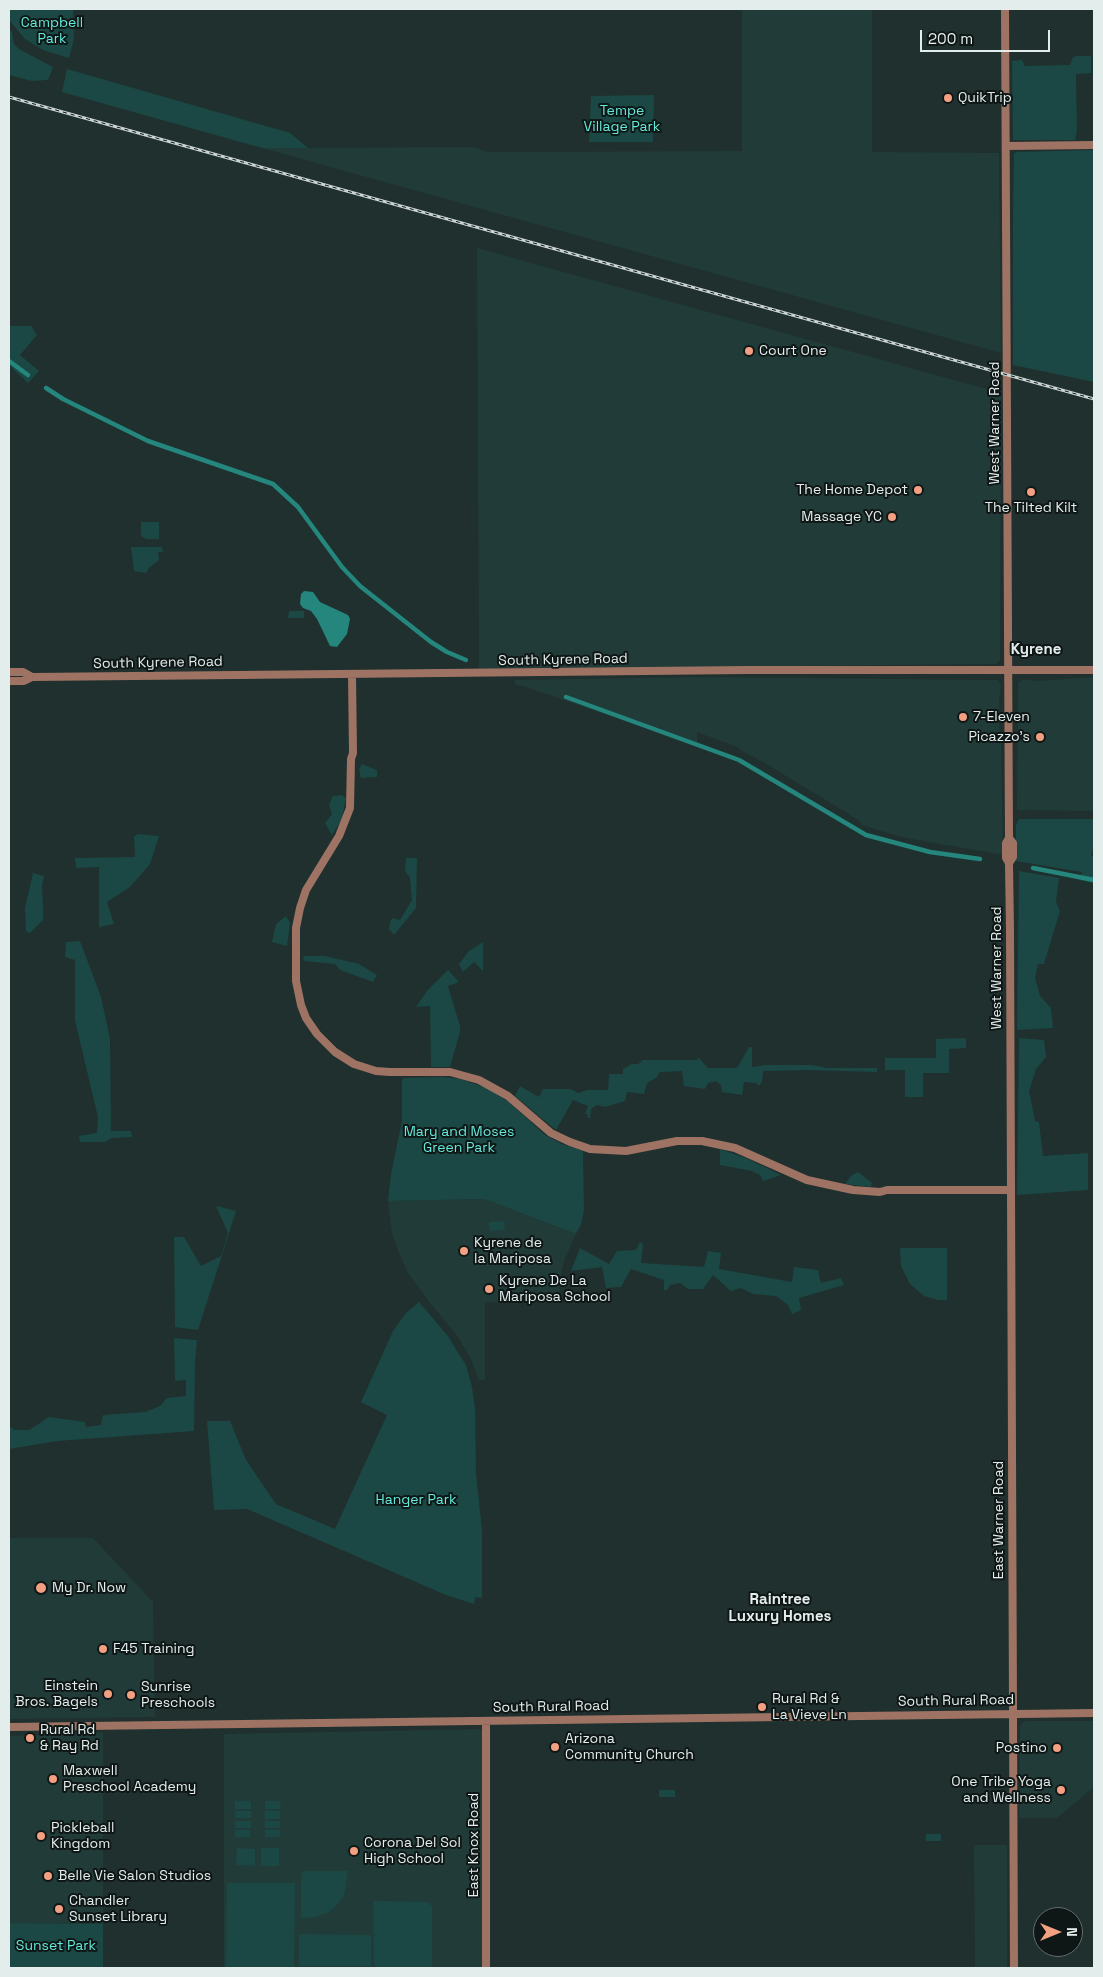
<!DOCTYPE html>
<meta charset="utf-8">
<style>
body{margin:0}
#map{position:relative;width:1103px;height:1977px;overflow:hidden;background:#1f302e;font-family:"Space Grotesk",sans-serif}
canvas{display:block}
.frame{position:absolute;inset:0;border:10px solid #e3edec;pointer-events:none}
.north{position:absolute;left:1033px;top:1907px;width:50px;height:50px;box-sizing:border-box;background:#0f1716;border:1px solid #646d6c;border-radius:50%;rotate:90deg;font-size:14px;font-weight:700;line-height:20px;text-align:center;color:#e3edec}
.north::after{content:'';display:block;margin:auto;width:18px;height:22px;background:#f3a082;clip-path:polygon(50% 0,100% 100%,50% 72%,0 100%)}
.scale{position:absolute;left:920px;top:30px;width:130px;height:22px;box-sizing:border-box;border:2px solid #e3edec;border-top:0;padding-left:6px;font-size:15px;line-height:18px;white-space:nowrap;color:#e3edec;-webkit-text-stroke:4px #0f1716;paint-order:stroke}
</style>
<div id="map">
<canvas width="1103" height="1977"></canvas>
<div class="frame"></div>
<div class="north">N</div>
<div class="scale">200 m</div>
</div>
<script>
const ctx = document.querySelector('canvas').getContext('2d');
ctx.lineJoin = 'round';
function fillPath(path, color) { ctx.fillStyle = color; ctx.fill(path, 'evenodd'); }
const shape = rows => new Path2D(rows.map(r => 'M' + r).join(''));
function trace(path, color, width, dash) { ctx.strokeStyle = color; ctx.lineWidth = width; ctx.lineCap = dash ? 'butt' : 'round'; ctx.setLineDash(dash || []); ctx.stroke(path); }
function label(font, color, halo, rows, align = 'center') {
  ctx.font = font + ' "Space Grotesk",sans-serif'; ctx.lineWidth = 4; ctx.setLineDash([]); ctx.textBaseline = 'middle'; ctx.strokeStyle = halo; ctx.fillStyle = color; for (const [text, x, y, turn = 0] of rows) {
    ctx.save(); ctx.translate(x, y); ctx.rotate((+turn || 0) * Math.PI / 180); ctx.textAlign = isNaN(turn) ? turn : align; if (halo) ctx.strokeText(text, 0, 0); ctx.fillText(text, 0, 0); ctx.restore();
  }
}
const built = shape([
 [742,9,872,9,872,152,999,153,1001,353,262,148,475,147,487,152,742,151],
 [477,248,1001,393,1000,660,996,664,479,669],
 [697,677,998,680,1001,685,999,702,999,725,1001,738,1003,855,901,837,861,825,860,821,763,762,740,750,739,748,697,732,697,746,523,686,515,685,515,680],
 [1094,677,1094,811,1017,810,1018,682,1023,679,1036,681],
 [484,1199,576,1234,564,1261,560,1279,559,1296,526,1298,520,1297,513,1298,510,1302,485,1302,485,1380,479,1380,471,1359,459,1338,430,1303,408,1273,398,1251,392,1233,388,1201],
 [9,1538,93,1538,153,1602,155,1717,9,1719],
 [1026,1721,1094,1721,1094,1787,1057,1818,1019,1818,1020,1727,1022,1723],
 [483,1729,483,1968,224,1968,224,1734],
 [103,1732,103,1924,9,1923,9,1736],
 [974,1845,1007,1845,1007,1968,975,1968]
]);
const green = shape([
 [9,9,73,9,74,39,69,58,43,50,25,39,9,20],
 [9,29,12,32,14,44,19,49,53,67,48,80,32,81,9,75],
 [1076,56,1091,56,1091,73,1076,74,1077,130,1075,140,1013,140,1012,61,1022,60,1025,66,1070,65,1073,57],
 [67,69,290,133,308,148,262,148,62,92],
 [654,95,653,142,589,142,591,96],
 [1094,150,1094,382,1013,365,1013,219,1014,153,1018,152],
 [9,326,31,326,37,335,20,355,39,371,28,383,9,365],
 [141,522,159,522,159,539,146,539,141,536],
 [131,547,162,547,163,552,158,552,159,560,149,568,146,573,134,571],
 [289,611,304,611,304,618,288,618],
 [362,764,377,770,377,777,361,778,359,769],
 [342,795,346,798,342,819,332,835,325,823,332,814,329,805,333,796],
 [1019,819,1094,819,1094,844,1091,856,1094,857,1094,883,1078,880,1082,872,1016,861,1016,825],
 [138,834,159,836,150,864,130,887,107,902,114,924,99,927,99,867,76,868,75,858,135,857,134,837],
 [406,858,417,858,416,908,394,935,389,929,390,923,392,918,400,920,412,900,410,878,405,871],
 [1019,871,1059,878,1056,902,1060,911,1044,964,1038,964,1035,978,1040,996,1051,1008,1053,1028,1017,1030],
 [33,873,44,876,42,886,43,906,43,920,30,933,26,931,25,908],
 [286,916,290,923,287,946,272,942,276,924],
 [80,941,101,997,110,1039,111,1131,131,1131,132,1137,112,1138,105,1142,80,1142,79,1136,97,1133,98,1117,75,1021,75,960,65,957,66,942],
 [483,942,483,971,474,962,463,972,459,964,469,951],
 [303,956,325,956,359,964,377,975,373,982,340,970,335,964,304,961],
 [448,970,459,982,448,986,460,1026,460,1032,450,1067,431,1067,430,1006,416,1007,427,991],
 [966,1038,966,1048,949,1049,949,1073,923,1073,923,1097,905,1097,905,1070,885,1070,885,1058,936,1058,936,1039],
 [1019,1038,1044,1040,1046,1057,1036,1069,1029,1091,1035,1121,1039,1122,1043,1156,1088,1153,1088,1190,1017,1195],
 [749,1047,752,1047,752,1067,766,1065,812,1065,826,1068,877,1068,877,1072,809,1070,763,1071,762,1082,759,1086,756,1083,744,1082,742,1095,722,1092,721,1085,716,1081,708,1083,705,1089,684,1086,682,1071,660,1072,656,1078,647,1083,644,1094,627,1092,625,1101,605,1107,597,1105,591,1109,590,1118,587,1117,588,1114,585,1114,588,1106,573,1100,556,1130,515,1096,520,1086,539,1097,543,1089,571,1089,578,1093,587,1090,608,1090,609,1074,623,1074,623,1069,632,1064,638,1064,643,1060,696,1060,699,1058,708,1068,737,1068],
 [442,1077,460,1079,487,1088,509,1102,545,1135,562,1144,583,1151,584,1210,581,1224,576,1234,484,1199,388,1201,391,1174,402,1121,402,1080,404,1078],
 [720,1149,746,1158,781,1175,763,1181,760,1175,752,1171,720,1165],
 [858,1172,872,1183,871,1187,845,1184,851,1176],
 [216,1206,236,1211,198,1330,175,1327,174,1237,184,1237,201,1266,221,1256,228,1233],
 [504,1221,505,1230,490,1231,489,1222],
 [640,1242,643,1244,641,1263,704,1267,708,1251,721,1253,719,1269,792,1282,794,1267,818,1270,821,1283,841,1278,844,1285,799,1298,801,1310,792,1314,788,1305,776,1296,753,1294,741,1288,731,1291,713,1275,703,1289,688,1289,680,1283,670,1285,667,1290,664,1290,664,1280,631,1269,621,1287,606,1288,602,1267,571,1271,580,1248,609,1264,617,1251,636,1250],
 [900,1248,947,1248,947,1300,938,1300,924,1296,910,1284,901,1266],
 [419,1302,448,1336,457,1351,466,1365,472,1387,475,1408,476,1474,482,1530,482,1598,475,1597,474,1604,446,1595,247,1509,214,1510,207,1421,230,1421,246,1460,276,1504,335,1529,387,1415,361,1402,393,1331,406,1313],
 [174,1338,197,1340,195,1362,194,1431,57,1441,9,1449,9,1426,15,1430,29,1430,49,1417,85,1422,86,1427,101,1425,103,1415,145,1412,160,1406,167,1398,186,1396,186,1380,175,1381],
 [659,1790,675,1790,675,1797,659,1797],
 [235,1801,251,1801,251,1809,235,1809],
 [265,1801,280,1801,281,1809,265,1809],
 [235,1811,251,1811,251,1818,235,1818],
 [265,1811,280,1811,280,1819,265,1819],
 [235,1821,251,1821,251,1828,235,1828],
 [265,1821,280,1821,280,1828,265,1828],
 [235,1830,250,1830,250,1837,235,1837],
 [265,1830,280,1830,280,1837,265,1837],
 [926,1834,941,1834,941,1841,926,1841],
 [237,1848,255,1849,255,1866,236,1865],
 [261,1848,279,1848,279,1866,261,1866],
 [304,1871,348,1871,344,1896,335,1907,327,1913,315,1917,301,1918,301,1874],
 [227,1883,295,1883,294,1968,226,1968],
 [373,1901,427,1902,432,1906,432,1967,377,1967,374,1964],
 [9,1923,103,1924,103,1968,9,1968],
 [299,1934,371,1935,371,1966,299,1966]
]);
const water = shape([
 [304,591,313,592,320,602,348,615,350,619,347,634,337,647,330,646,317,619,311,611,303,608,300,604,301,594]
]);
const canal = shape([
 [9,361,28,375],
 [46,388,63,399,148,441,273,484,298,507,342,567,360,586,431,642,447,652,466,660],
 [566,697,739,760,866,835,930,852,980,859],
 [1033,868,1094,880]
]);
const secondary = shape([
 [1005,9,1009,838,1006,843,1006,858,1009,863,1010,931,1014,1968],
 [1006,146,1094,145],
 [9,672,23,672,32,677],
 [352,675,353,753,351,759,350,808,339,836,306,890,300,908,296,928,296,981,301,1005,306,1018,317,1034,335,1052,354,1064,376,1071,390,1072,450,1072,479,1080,508,1096,551,1133,570,1142,590,1149,626,1151,677,1141,702,1141,735,1148,807,1180,853,1190,880,1192,887,1190,1010,1190],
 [9,681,24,681,32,677,747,670,1094,670],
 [1009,863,1013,857,1013,843,1009,838],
 [9,1727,1094,1713],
 [486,1968,486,1721]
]);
const rail = shape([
 [9,97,1094,399]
]);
const markers = [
 [948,98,5,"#f3a082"],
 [749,351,5,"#f3a082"],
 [918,490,5,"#f3a082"],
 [1031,492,5,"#f3a082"],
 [892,517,5,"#f3a082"],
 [963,717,5,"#f3a082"],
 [1040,737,5,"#f3a082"],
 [464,1251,5,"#f3a082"],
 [489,1289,5,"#f3a082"],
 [41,1588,6,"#f3a082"],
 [103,1649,5,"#f3a082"],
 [108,1694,5,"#f3a082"],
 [131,1695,5,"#f3a082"],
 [762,1707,5,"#f3a082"],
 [30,1738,5,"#f3a082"],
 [555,1747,5,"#f3a082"],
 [1057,1748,5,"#f3a082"],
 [53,1779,5,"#f3a082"],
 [1061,1790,5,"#f3a082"],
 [41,1836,5,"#f3a082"],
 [354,1851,5,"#f3a082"],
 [48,1876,5,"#f3a082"],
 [59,1909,5,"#f3a082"]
];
const parkNames = [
 ["Campbell",52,23],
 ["Park",52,39],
 ["Tempe",622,111],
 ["Village Park",622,127],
 ["Mary and Moses",459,1132],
 ["Green Park",459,1148],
 ["Hanger Park",416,1500],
 ["Sunset Park",56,1946]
];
const poiNames = [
 ["QuikTrip",958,98],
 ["Court One",759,351],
 ["The Home Depot",908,490,"right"],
 ["The Tilted Kilt",1031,508,"center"],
 ["Massage YC",882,517,"right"],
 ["7-Eleven",973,717],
 ["Picazzo’s",1030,737,"right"],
 ["Kyrene de",474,1243],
 ["la Mariposa",474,1259],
 ["Kyrene De La",499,1281],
 ["Mariposa School",499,1297],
 ["My Dr. Now",52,1588],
 ["F45 Training",113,1649],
 ["Einstein",98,1686,"right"],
 ["Bros. Bagels",98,1702,"right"],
 ["Sunrise",141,1687],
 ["Preschools",141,1703],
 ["Rural Rd &",772,1699],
 ["La Vieve Ln",772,1715],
 ["Rural Rd",40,1730],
 ["& Ray Rd",40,1746],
 ["Arizona",565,1739],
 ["Community Church",565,1755],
 ["Postino",1047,1748,"right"],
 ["Maxwell",63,1771],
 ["Preschool Academy",63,1787],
 ["One Tribe Yoga",1051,1782,"right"],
 ["and Wellness",1051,1798,"right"],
 ["Pickleball",51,1828],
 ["Kingdom",51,1844],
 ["Corona Del Sol",364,1843],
 ["High School",364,1859],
 ["Belle Vie Salon Studios",58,1876],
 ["Chandler",69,1901],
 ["Sunset Library",69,1917]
];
const streetNames = [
 ["West Warner Road",995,423,-90],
 ["South Kyrene Road",563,660,-1],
 ["South Kyrene Road",158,663,-1],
 ["West Warner Road",997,968,-90],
 ["East Warner Road",999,1520,-90],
 ["South Rural Road",956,1701,-1],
 ["South Rural Road",551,1707,-1],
 ["East Knox Road",474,1845,-90]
];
const neighbourhoodNames = [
 ["Kyrene",1036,650],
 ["Raintree",780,1600],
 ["Luxury Homes",780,1617]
];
fillPath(built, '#213b38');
fillPath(green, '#1b4844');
fillPath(water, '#24867d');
trace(canal, '#24867d', 4.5);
trace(secondary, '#9f7364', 8);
trace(rail, '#c9d4d2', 3);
trace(rail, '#0f1716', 1, [4]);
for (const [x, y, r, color] of markers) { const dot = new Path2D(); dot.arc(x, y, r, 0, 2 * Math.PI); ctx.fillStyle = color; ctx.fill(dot); trace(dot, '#0f1716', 2); }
label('14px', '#64e9db', '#0f1716', parkNames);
label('14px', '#e3edec', '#0f1716', poiNames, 'left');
label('14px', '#e3edec', '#0f1716', streetNames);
label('bold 15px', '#e3edec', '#0f1716', neighbourhoodNames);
</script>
